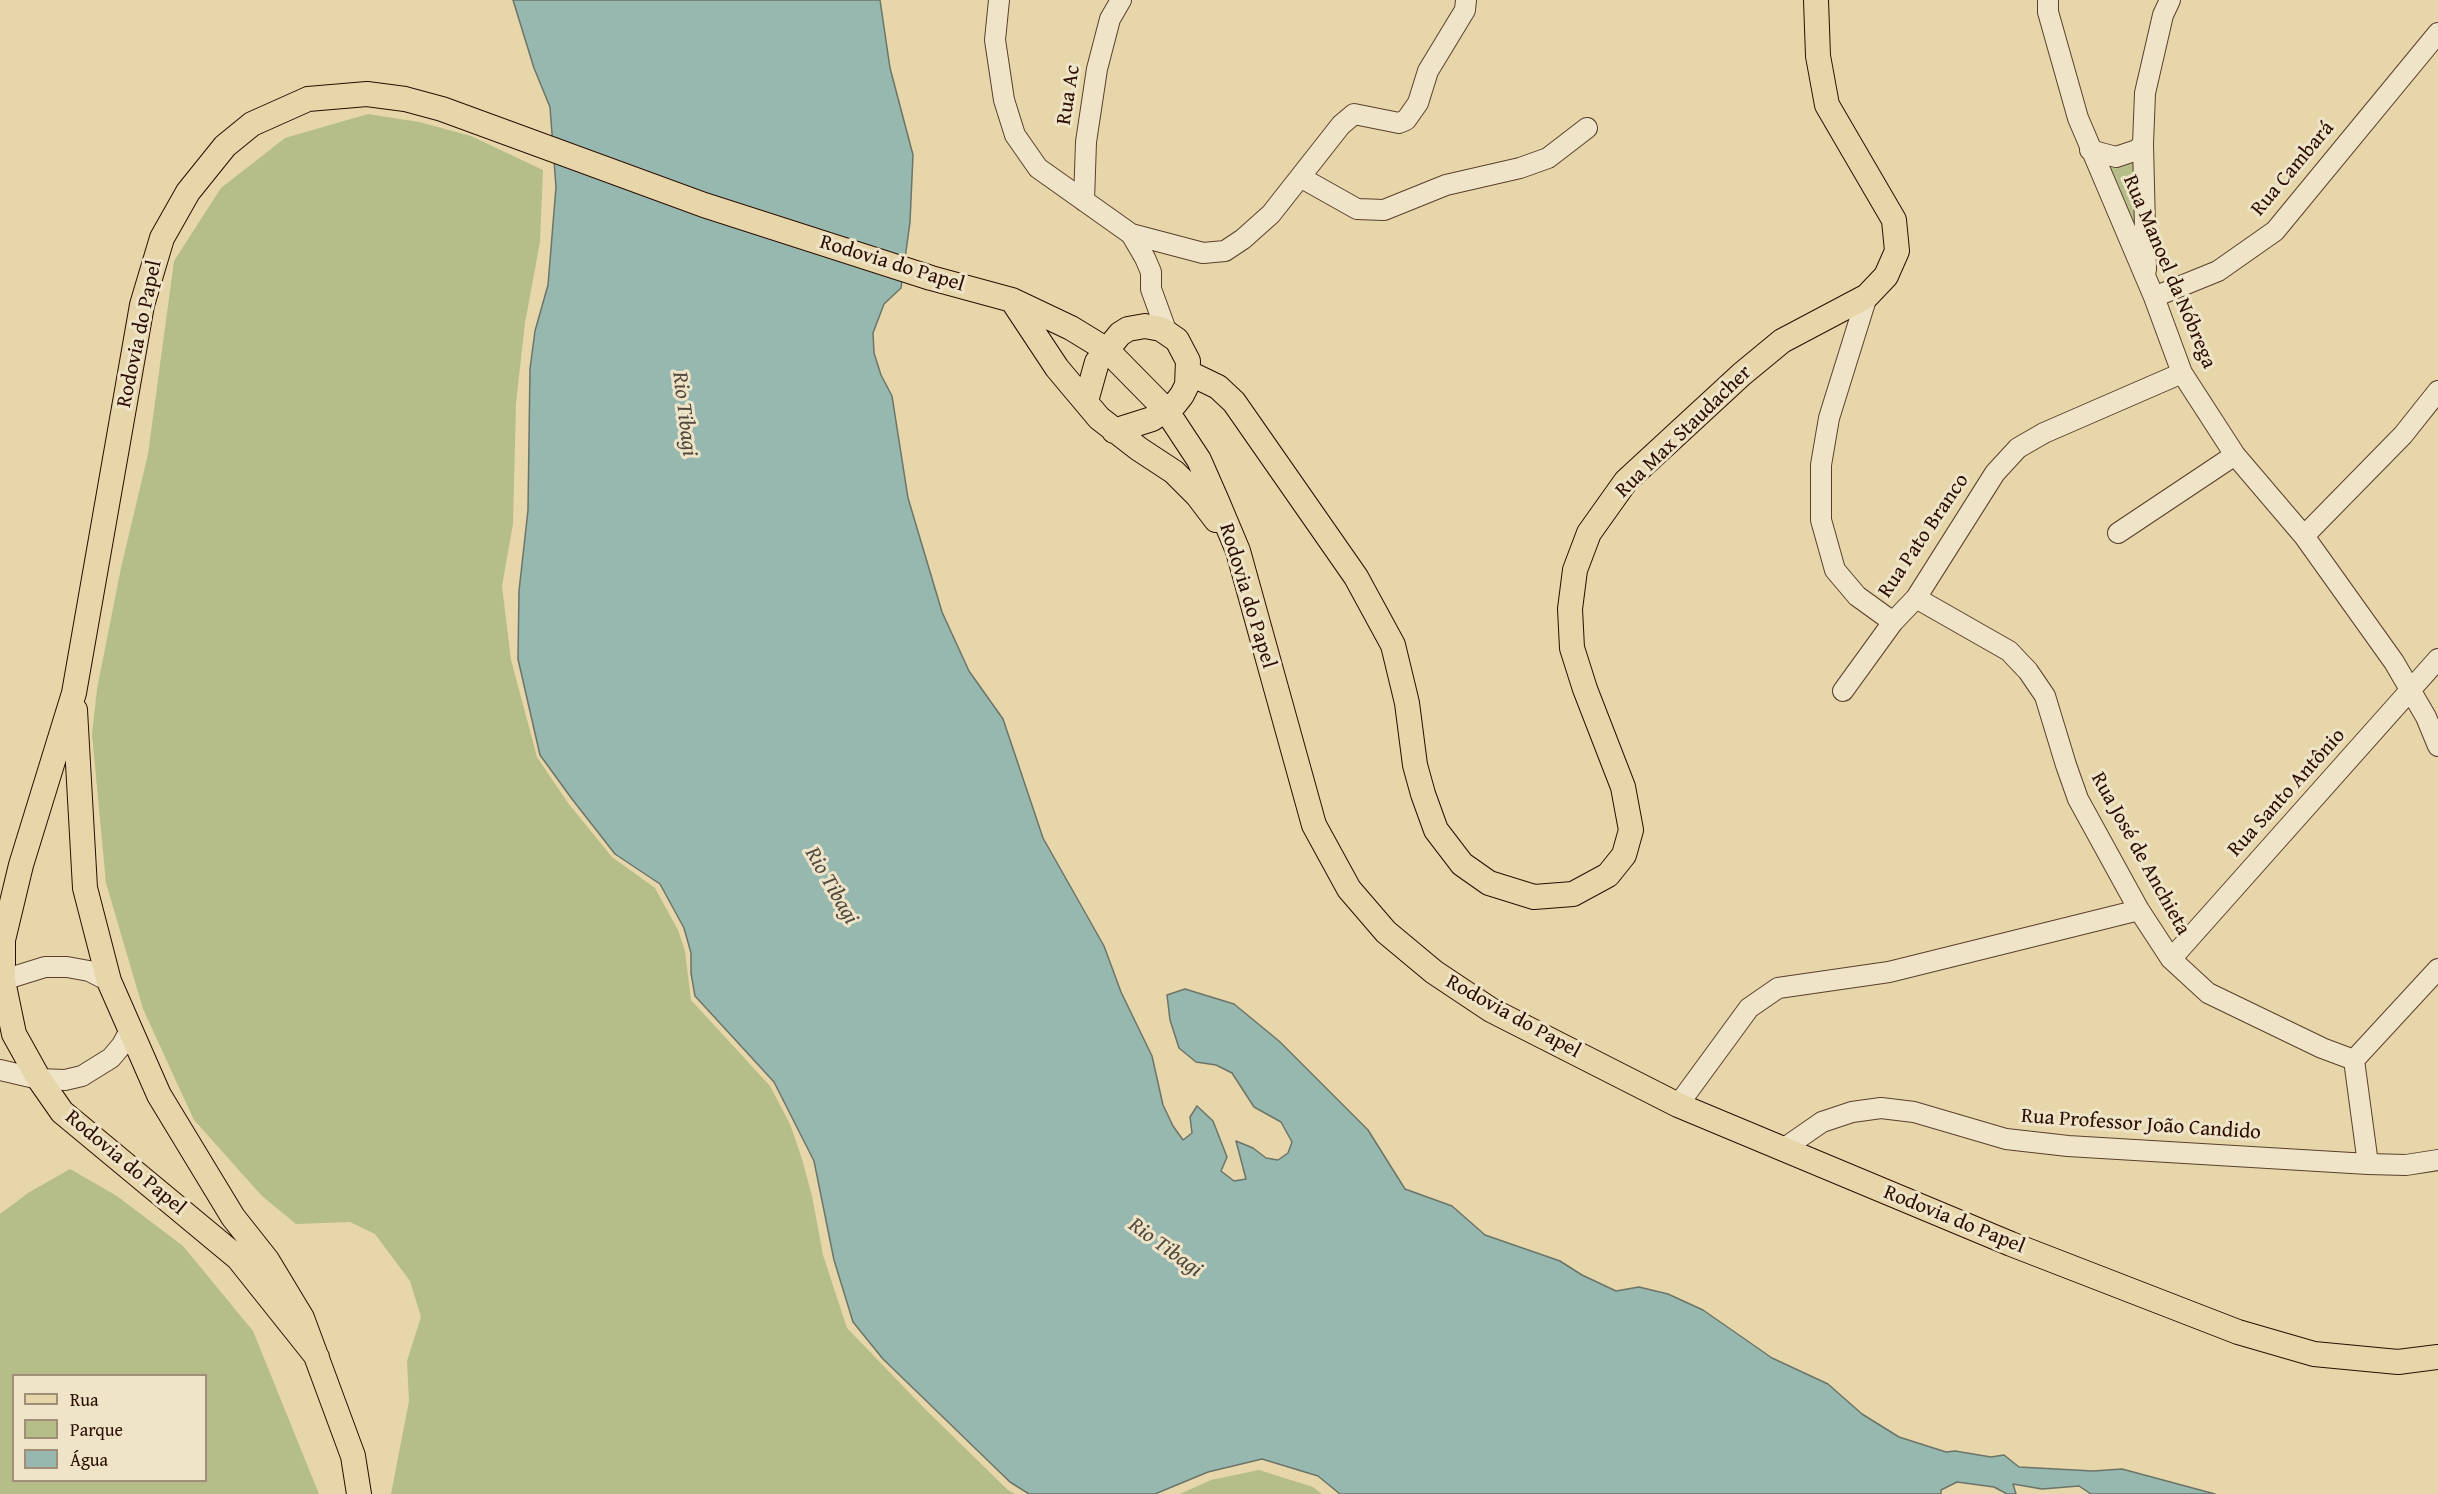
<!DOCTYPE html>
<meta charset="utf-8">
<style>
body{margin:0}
#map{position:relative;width:2438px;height:1494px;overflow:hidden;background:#e6d6aa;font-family:"Gentium Book Plus",serif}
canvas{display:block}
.legend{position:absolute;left:12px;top:1374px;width:195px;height:108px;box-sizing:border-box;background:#efe4c8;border:2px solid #a18e78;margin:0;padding:8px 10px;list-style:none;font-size:18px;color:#2b0d01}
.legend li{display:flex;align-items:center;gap:12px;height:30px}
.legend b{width:30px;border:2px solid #a18e78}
</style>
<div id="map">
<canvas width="2438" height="1494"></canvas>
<ul class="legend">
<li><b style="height:8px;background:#e6d6aa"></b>Rua</li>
<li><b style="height:16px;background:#b5be88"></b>Parque</li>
<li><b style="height:16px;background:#97b8af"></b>Água</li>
</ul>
</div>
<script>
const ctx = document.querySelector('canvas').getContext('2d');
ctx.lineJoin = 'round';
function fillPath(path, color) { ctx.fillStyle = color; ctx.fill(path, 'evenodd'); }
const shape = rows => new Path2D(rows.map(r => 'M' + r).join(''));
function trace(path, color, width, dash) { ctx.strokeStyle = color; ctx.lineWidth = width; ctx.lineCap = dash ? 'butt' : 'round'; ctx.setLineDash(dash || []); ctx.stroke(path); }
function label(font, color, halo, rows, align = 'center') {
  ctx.font = font + ' "Gentium Book Plus",serif'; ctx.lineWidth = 6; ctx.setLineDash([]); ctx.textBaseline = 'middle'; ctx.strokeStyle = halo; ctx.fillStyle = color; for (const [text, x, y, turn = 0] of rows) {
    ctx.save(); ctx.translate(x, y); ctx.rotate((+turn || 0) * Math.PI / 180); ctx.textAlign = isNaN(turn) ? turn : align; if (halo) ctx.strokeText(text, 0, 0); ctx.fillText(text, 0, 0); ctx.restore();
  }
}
const green = shape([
 [368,114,419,122,471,136,543,170,540,242,525,323,516,403,513,524,502,586,511,660,537,757,568,803,612,857,655,888,678,930,685,951,691,1000,770,1086,790,1124,802,1159,812,1196,823,1255,847,1328,926,1410,1008,1490,1015,1494,391,1494,409,1401,407,1361,421,1317,410,1281,375,1234,350,1222,296,1224,262,1196,194,1120,143,1009,106,883,92,734,97,689,121,568,148,454,174,261,221,188,285,138],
 [2099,155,2138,157,2142,267],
 [70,1169,117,1196,183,1246,253,1331,319,1494,0,1494,0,1214,28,1193],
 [14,1376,206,1376,206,1480,14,1480],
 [1259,1470,1313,1487,1322,1494,1180,1494,1211,1480]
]);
const water = shape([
 [513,0,880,0,890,68,913,155,910,222,901,288,884,304,873,333,874,353,881,375,892,396,908,498,942,612,969,671,1003,719,1043,838,1104,946,1121,992,1152,1056,1163,1105,1173,1126,1183,1140,1192,1133,1190,1117,1197,1106,1213,1121,1227,1157,1221,1171,1234,1181,1246,1179,1236,1141,1253,1148,1266,1158,1278,1160,1288,1153,1292,1142,1281,1122,1254,1107,1232,1073,1216,1065,1196,1062,1179,1048,1170,1020,1167,995,1185,989,1234,1004,1279,1041,1368,1130,1405,1189,1452,1206,1485,1235,1560,1261,1582,1275,1616,1291,1639,1287,1668,1294,1703,1310,1772,1358,1828,1384,1862,1414,1899,1437,1946,1452,1955,1451,1991,1457,2004,1455,2019,1467,2093,1471,2122,1469,2215,1494,2091,1494,2079,1486,2042,1489,2013,1484,2016,1494,2007,1494,1994,1487,1957,1482,1941,1490,1941,1494,1340,1494,1318,1476,1262,1459,1208,1472,1155,1494,1029,1494,1010,1482,883,1359,853,1322,834,1260,814,1161,774,1082,695,996,691,973,691,953,684,928,660,884,615,854,572,799,540,755,518,659,519,591,528,510,530,369,535,331,548,285,556,187,550,107,534,68,513,0]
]);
const minor = shape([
 [999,0,995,40,1004,100,1015,135,1038,168,1131,234,1145,258,1151,272,1151,289,1167,333],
 [2048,0,2048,12,2078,118,2154,297,2182,373,2235,455,2304,536,2394,662,2426,717,2438,746],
 [2090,150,2116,157,2137,150,2143,144],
 [1300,177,1357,209,1384,210,1446,185,1520,168,1548,158,1587,128],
 [1084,201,1086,142,1097,69,1110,19,1121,0],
 [1131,234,1203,253,1225,251,1243,239,1271,214,1341,125,1354,114,1399,123,1406,120,1418,103,1428,71,1465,10,1466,0],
 [2146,270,2143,144,2145,93,2163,15,2170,0],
 [1867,296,1829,418,1821,465,1821,520,1835,570,1857,596,1893,622,1916,598,1995,473,2018,448,2044,433,2182,373],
 [2154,297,2218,271,2275,231,2438,33],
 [2118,533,2235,455],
 [2304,536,2403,435,2438,391],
 [1916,598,2009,651,2028,671,2045,696,2066,765,2078,799,2139,910,2171,959,2208,993,2322,1048,2354,1060,2368,1164],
 [1843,691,1893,622],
 [2171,959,2438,659],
 [0,981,45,967,67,967,89,971,109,981],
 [2354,1060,2438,969],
 [0,1070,39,1079,65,1080,82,1076,111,1058,122,1045,130,1030],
 [1678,1105,1749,1008,1778,988,1889,972,2139,910],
 [1783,1149,1822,1122,1852,1112,1881,1108,1914,1112,2006,1139,2068,1146,2368,1164,2406,1165,2438,1160]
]);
const major = shape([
 [1012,300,1057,368,1099,418,1139,449,1174,472,1197,495,1216,520],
 [1189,373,1218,387,1234,402,1356,577,1393,645,1407,703,1415,765,1423,794,1436,830,1462,864,1489,883,1534,897,1573,894,1608,875,1624,855,1631,830,1623,787,1585,689,1572,648,1570,609,1575,570,1589,533,1626,481,1742,374,1782,341,1867,296,1886,276,1897,251,1894,220,1827,105,1818,56,1816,0],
 [1086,401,1097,362,1120,334,1128,329,1145,326,1161,329,1177,340,1188,361,1187,385,1182,395,1175,404,1152,419,1114,431],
 [75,710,85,888,109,981,159,1095,233,1217,267,1260,302,1318,353,1456,359,1494],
 [317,1357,238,1258,62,1112,39,1079,14,1034,3,981,3,940,21,865,74,693,142,305,162,238,188,192,225,146,252,124,308,99,367,94,405,99,442,109,704,205,931,278,1012,300,1071,328,1107,350,1166,410,1199,460,1217,501,1238,551,1314,825,1349,889,1386,932,1434,972,1491,1010,1678,1105,2011,1244,2238,1332,2314,1354,2398,1362,2438,1357]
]);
const streetNames = [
 ["Rua Ac",1069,95,-81],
 ["Rua Cambará",2293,169,-50],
 ["Rodovia do Papel",892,264,17],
 ["Rua Manoel da Nóbrega",2169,272,67],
 ["Rodovia do Papel",140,334,-78],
 ["Rua Max Staudacher",1684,432,-44],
 ["Rua Pato Branco",1924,536,-56],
 ["Rodovia do Papel",1247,596,73],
 ["Rua Santo Antônio",2287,793,-48],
 ["Rua José de Anchieta",2140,854,61],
 ["Rodovia do Papel",1513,1017,29],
 ["Rua Professor João Candido",2141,1125,4],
 ["Rodovia do Papel",125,1163,40],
 ["Rodovia do Papel",1954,1220,22]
];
const waterNames = [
 ["Rio Tibagi",684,414,83],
 ["Rio Tibagi",831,886,60],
 ["Rio Tibagi",1165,1248,36]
];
fillPath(green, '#b5be88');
fillPath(water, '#97b8af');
trace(water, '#6c7469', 1.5);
trace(minor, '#5a3f2b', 22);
trace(major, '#2b0d01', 26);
trace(minor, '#efe4c8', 20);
trace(major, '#e6d6aa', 24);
label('21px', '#2b0d01', '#efe4c8', streetNames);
label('italic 22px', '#51493e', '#efe4c8', waterNames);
</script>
